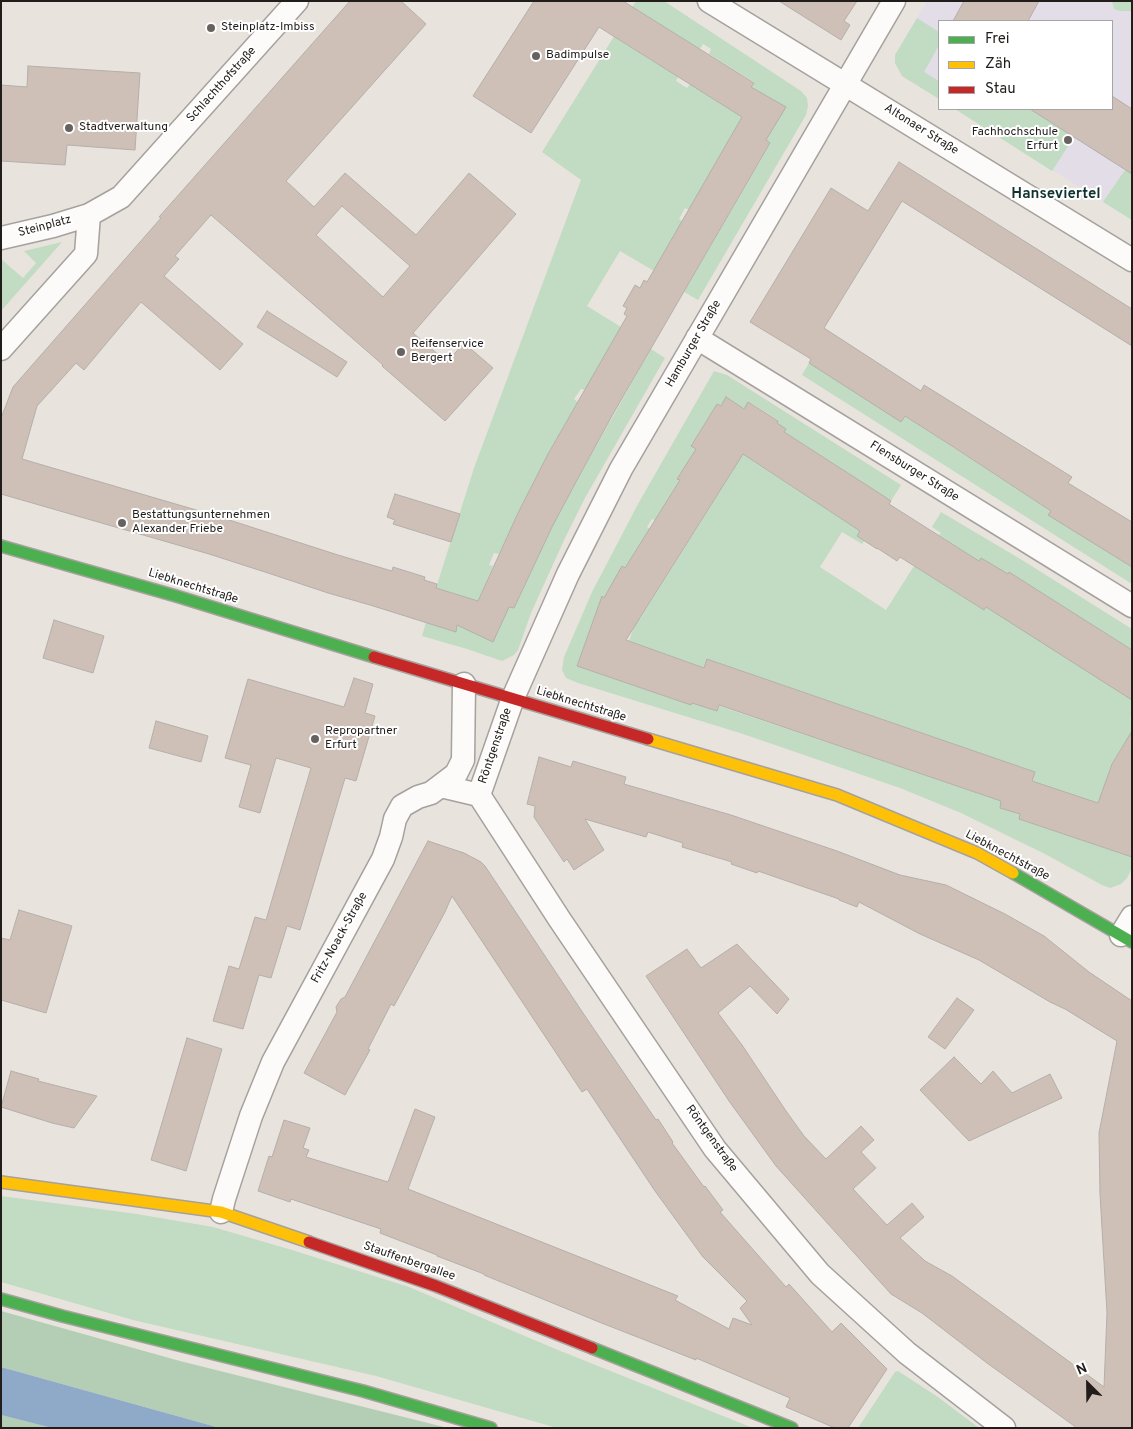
<!DOCTYPE html>
<meta charset="utf-8">
<style>
body{margin:0}
#map{position:relative;width:1133px;height:1429px;overflow:hidden;background:#e9e3de;font-family:Overpass,sans-serif}
canvas{display:block}
.frame{position:absolute;inset:0;border:2px solid #211d1a;pointer-events:none}
.legend{position:absolute;left:938px;top:20px;width:175px;height:90px;box-sizing:border-box;background:#fff;border:1px solid #a6a5a3;margin:0;padding:6px 9px;list-style:none;font-size:15px;color:#211d1a}
.legend li{display:flex;align-items:center;gap:10px;height:25px}
.legend b{width:25px;border:1px solid #a6a5a3}
.north{position:absolute;left:1063px;top:1359px;width:50px;height:50px;-webkit-text-stroke:4px #fff;paint-order:stroke;rotate:337deg;font-size:14px;font-weight:700;line-height:20px;text-align:center;color:#211d1a}
.north::after{content:'';display:block;margin:auto;width:18px;height:22px;background:#211d1a;clip-path:polygon(50% 0,100% 100%,50% 72%,0 100%)}
</style>
<div id="map">
<canvas width="1133" height="1429"></canvas>
<div class="frame"></div>
<ul class="legend">
<li><b style="height:6px;background:#4caf50"></b>Frei</li>
<li><b style="height:6px;background:#ffc107"></b>Zäh</li>
<li><b style="height:6px;background:#c62828"></b>Stau</li>
</ul>
<div class="north">N</div>
</div>
<script>
const ctx = document.querySelector('canvas').getContext('2d');
ctx.lineJoin = 'round';
function fillPath(path, color) { ctx.fillStyle = color; ctx.fill(path, 'evenodd'); }
const shape = rows => new Path2D(rows.map(r => 'M' + r).join(''));
function trace(path, color, width, dash) { ctx.strokeStyle = color; ctx.lineWidth = width; ctx.lineCap = dash ? 'butt' : 'round'; ctx.setLineDash(dash || []); ctx.stroke(path); }
function label(font, color, halo, rows, align = 'center') {
  ctx.font = font + ' Overpass,sans-serif'; ctx.lineWidth = 4; ctx.setLineDash([]); ctx.textBaseline = 'middle'; ctx.strokeStyle = halo; ctx.fillStyle = color; for (const [text, x, y, turn = 0] of rows) {
    ctx.save(); ctx.translate(x, y); ctx.rotate((+turn || 0) * Math.PI / 180); ctx.textAlign = isNaN(turn) ? turn : align; if (halo) ctx.strokeText(text, 0, 0); ctx.fillText(text, 0, 0); ctx.restore();
  }
}
const education = shape([
 [927,1,1132,1,1132,220,955,109,1112,109,1112,21,939,21,939,99,902,76,895,63,895,55]
]);
const green = shape([
 [636,1,664,1,801,91,807,98,808,106,806,115,698,300,684,292,770,144,766,140,751,87,754,82,709,54,711,49,703,44,700,49,637,10,618,39,678,77,676,81,687,88,690,84,742,117,689,210,685,208,679,219,683,221,654,271,620,251,587,306,621,327,585,390,581,389,574,399,578,402,548,454,518,513,499,554,494,553,489,565,493,566,478,601,436,588,474,468,581,180,542,152],
 [1112,1,1132,1,1132,11,1120,11,1114,9],
 [917,18,939,32,939,45,924,72,939,81,939,99,902,76,895,63,895,55],
 [955,109,1030,109,1074,137,1052,171],
 [1125,170,1132,174,1132,220,1103,202],
 [62,242,1,311,1,259,23,278,36,263,24,251],
 [651,349,665,358,585,498,566,536,531,613,518,650,514,655,502,661,467,649,422,636,426,622,456,631,457,625,509,607,514,608,552,527,577,480],
 [809,363,905,416,1051,511,1132,567,1132,584,802,375],
 [714,371,727,375,901,485,891,501,784,432,777,423,778,420,749,402,744,409,726,398,721,406,717,404,691,445,697,449,677,478,680,480,655,520,652,519,647,527,650,529,625,568,604,598,602,597,577,666,691,705,692,703,717,711,719,706,1002,801,1000,808,1020,814,1019,819,1132,857,1132,868,1127,878,1121,884,1110,888,1102,885,1043,853,961,813,900,788,743,734,578,683,566,678,562,670,564,657,592,592,638,504],
 [740,445,753,461,868,536,862,544,842,532,820,567,886,610,914,566,984,610,986,607,1132,689,1132,715,1130,719,1132,720,1132,731,1112,764,1106,779,1108,806,1032,781,1035,772,708,659,704,668,629,641,637,618,640,619,732,472],
 [941,512,1022,560,1132,629,1132,650,1009,572,1006,577,981,558,979,561,939,535,941,533,932,527],
 [1,1196,137,1214,213,1227,292,1250,409,1287,558,1350,753,1428,557,1428,376,1376,133,1320,1,1282],
 [898,1371,938,1397,979,1428,858,1428,895,1372]
]);
const forest = shape([
 [1,1311,180,1361,448,1428,220,1428,1,1367],
 [1,1415,52,1428,1,1428]
]);
const water = shape([
 [1,1367,220,1428,52,1428,1,1415]
]);
const building = shape([
 [350,1,401,1,426,24,286,181,314,207,345,173,416,235,469,173,516,214,413,333,447,362,464,343,493,368,445,421,382,366,383,365,211,215,175,256,179,259,164,276,243,344,220,370,141,302,84,370,76,363,37,406,22,459,220,517,338,555,392,571,393,567,425,577,424,580,437,584,436,588,478,601,518,513,548,454,627,316,624,314,627,308,623,306,635,285,640,288,644,280,647,282,742,117,599,27,531,133,473,96,534,1,623,1,754,83,751,87,786,107,766,140,770,143,613,414,577,480,552,527,514,608,509,607,493,642,457,625,456,632,370,605,328,593,271,574,209,554,1,494,1,418,13,387,161,218,159,217,350,1],
 [342,206,410,266,383,297,316,235,342,206],
 [779,1,857,1,844,21,850,25,841,40,779,1],
 [964,1,1039,1,1028,21,953,21,964,1],
 [28,66,140,73,135,150,67,145,65,165,1,161,1,85,27,87,28,66],
 [1112,96,1132,109,1132,174,1030,109,1112,109,1112,96],
 [899,162,1132,309,1132,346,902,201,824,328,921,391,924,385,1072,477,1068,483,1132,522,1132,567,1048,515,1051,511,955,448,905,416,901,422,809,363,811,359,750,322,831,188,868,211,899,162],
 [267,311,347,362,337,377,257,327,267,311],
 [726,397,744,409,748,402,778,421,777,423,786,429,784,432,879,493,891,501,889,504,979,561,981,558,1008,574,1009,572,1132,650,1132,700,986,607,984,610,900,557,897,561,877,548,877,549,857,536,860,531,743,454,626,640,704,668,707,659,1035,772,1032,781,1098,803,1112,764,1132,731,1132,857,1019,819,1020,814,1000,808,1001,801,719,705,717,711,692,703,691,705,577,666,602,596,604,598,622,566,625,568,680,480,677,479,696,449,691,446,717,404,721,406,726,397],
 [395,494,460,514,451,542,393,524,395,520,387,517,395,494],
 [54,620,104,636,93,673,43,658,54,620],
 [354,678,373,684,365,713,375,716,356,781,345,778,300,930,287,926,271,978,259,975,243,1029,213,1021,229,966,239,969,255,917,266,920,311,768,276,758,260,813,239,807,251,765,225,758,248,679,344,707,354,678],
 [156,721,208,736,201,762,149,748,156,721],
 [539,757,571,767,573,761,626,777,624,784,731,815,837,851,900,875,946,885,1005,914,1044,936,1089,972,1132,1001,1132,1428,1077,1428,987,1363,922,1313,891,1294,776,1166,729,1101,646,976,687,949,701,968,737,944,789,999,777,1014,750,986,718,1013,742,1045,786,1111,804,1136,826,1159,861,1126,874,1140,861,1152,876,1168,853,1189,887,1225,912,1203,924,1217,900,1238,925,1261,952,1276,1104,1387,1107,1313,1100,1194,1099,1133,1117,1041,1065,1009,1050,1002,979,960,920,934,859,902,857,907,839,900,839,899,758,871,757,873,731,864,732,862,682,847,683,843,648,832,646,837,585,819,604,850,574,870,567,859,564,862,534,817,535,806,527,804,539,757],
 [428,841,464,853,481,862,485,866,585,1016,656,1120,658,1119,673,1142,672,1143,704,1187,705,1186,723,1210,720,1212,786,1287,789,1284,832,1332,841,1323,887,1369,848,1428,835,1428,786,1407,790,1398,696,1358,696,1360,599,1322,484,1275,484,1274,437,1256,437,1255,380,1233,381,1229,291,1199,290,1202,258,1191,269,1156,272,1157,284,1120,310,1128,303,1148,309,1150,306,1157,388,1182,415,1109,435,1117,408,1189,678,1296,675,1300,729,1329,733,1318,752,1325,740,1308,747,1301,703,1257,655,1191,587,1089,582,1092,452,896,445,912,394,1006,391,1004,368,1049,370,1050,345,1095,304,1073,337,1012,336,1007,341,999,345,997,428,841],
 [19,910,72,926,46,1013,1,1000,1,938,10,940,19,910],
 [957,998,974,1010,945,1049,928,1037,957,998],
 [187,1038,222,1049,186,1171,151,1160,187,1038],
 [954,1057,981,1084,993,1071,1012,1093,1050,1074,1062,1098,969,1141,920,1090,954,1057],
 [11,1071,39,1079,38,1081,97,1096,74,1128,52,1123,1,1107,11,1071]
]);
const street = shape([
 [709,1,1132,260],
 [1,238,53,226,89,215,121,197,297,1],
 [697,338,1132,606],
 [1,349,86,254,89,215],
 [441,786,479,795,560,920,715,1149,820,1274,907,1353,1004,1428],
 [479,795,513,698,568,574,621,469,894,1],
 [1121,935,1132,917],
 [221,1212,224,1199,251,1116,273,1062,383,859,391,837,395,819,402,806,418,797,431,793,456,774,463,760,464,684]
]);
const fast = shape([
 [1,546,176,596,374,657],
 [1013,873,1132,942],
 [1,1299,62,1316,363,1391,491,1428],
 [592,1348,792,1428]
]);
const slow = shape([
 [648,739,837,795,977,853,1013,873],
 [1,1182,221,1212,309,1242]
]);
const jam = shape([
 [374,657,648,739],
 [309,1242,436,1286,592,1348]
]);
const markers = [
 [211,28,5,"#67625f"],
 [536,56,5,"#67625f"],
 [69,128,5,"#67625f"],
 [1068,140,5,"#67625f"],
 [401,352,5,"#67625f"],
 [122,523,5,"#67625f"],
 [315,739,5,"#67625f"]
];
const poiNames = [
 ["Steinplatz-Imbiss",221,28],
 ["Badimpulse",546,56],
 ["Stadtverwaltung",79,128],
 ["Fachhochschule",1058,133,"right"],
 ["Erfurt",1058,147,"right"],
 ["Reifenservice",411,345],
 ["Bergert",411,359],
 ["Bestattungsunternehmen",132,516],
 ["Alexander Friebe",132,530],
 ["Repropartner",325,732],
 ["Erfurt",325,746]
];
const streetNames = [
 ["Schlachthofstraße",222,85,-48],
 ["Altonaer Straße",921,130,32],
 ["Steinplatz",45,227,-15],
 ["Hamburger Straße",694,344,-60],
 ["Flensburger Straße",914,472,32],
 ["Liebknechtstraße",193,587,17],
 ["Liebknechtstraße",581,705,17],
 ["Röntgenstraße",496,746,-71],
 ["Liebknechtstraße",1007,856,28],
 ["Fritz-Noack-Straße",340,938,-61],
 ["Röntgenstraße",711,1139,54],
 ["Stauffenbergallee",409,1262,19]
];
const quarterNames = [
 ["Hanseviertel",1056,195]
];
fillPath(education, '#e2dde7');
fillPath(green, '#c1dcc2');
fillPath(forest, '#b3ceb4');
fillPath(water, '#8fa9c9');
fillPath(building, '#cebfb7');
trace(building, '#b4afab', 1);
trace(street, '#a5a19d', 25);
trace(fast, '#a5a19d', 14);
trace(slow, '#a5a19d', 14);
trace(jam, '#a5a19d', 14);
trace(street, '#fcfbfa', 22);
trace(fast, '#4caf50', 11);
trace(slow, '#ffc107', 11);
trace(jam, '#c62828', 11);
for (const [x, y, r, color] of markers) { const dot = new Path2D(); dot.arc(x, y, r, 0, 2 * Math.PI); ctx.fillStyle = color; ctx.fill(dot); trace(dot, '#fff', 2); }
label('12px', '#211d1a', '#fff', poiNames, 'left');
label('12px', '#211d1a', '#fff', streetNames);
label('bold 15px', '#11332d', '#fff', quarterNames);
</script>
